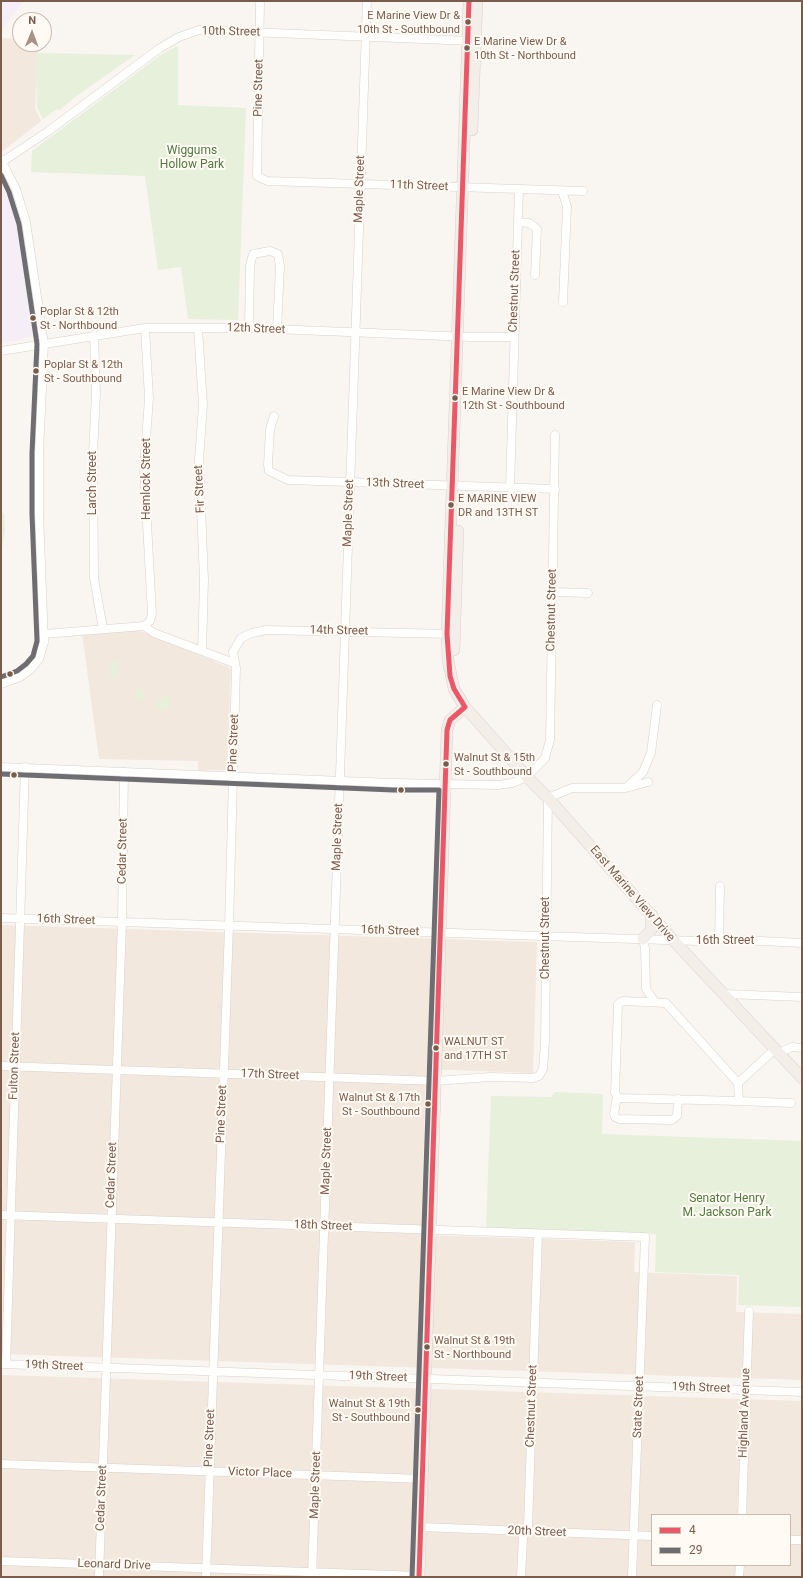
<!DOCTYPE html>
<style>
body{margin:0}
#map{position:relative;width:803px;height:1578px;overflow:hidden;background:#f9f5f0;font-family:Roboto,sans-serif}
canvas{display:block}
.frame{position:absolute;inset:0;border:2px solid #7a5c4d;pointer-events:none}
.legend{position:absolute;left:651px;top:1514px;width:140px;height:52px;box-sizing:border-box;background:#fffaf3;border:1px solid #cabbb1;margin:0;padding:5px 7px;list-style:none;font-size:12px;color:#7a5c4d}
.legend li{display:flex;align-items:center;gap:8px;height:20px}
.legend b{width:20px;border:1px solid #cabbb1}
.north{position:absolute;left:12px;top:12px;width:40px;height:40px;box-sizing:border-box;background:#fffaf3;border:1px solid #cabbb1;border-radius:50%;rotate:1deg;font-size:11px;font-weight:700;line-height:16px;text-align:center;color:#7a5c4d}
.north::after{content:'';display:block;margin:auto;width:14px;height:18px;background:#a69286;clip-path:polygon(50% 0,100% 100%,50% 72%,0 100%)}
</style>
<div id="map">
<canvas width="803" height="1578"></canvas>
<div class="frame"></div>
<ul class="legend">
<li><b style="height:5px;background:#ec5767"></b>4</li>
<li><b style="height:5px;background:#6e6d72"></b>29</li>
</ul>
<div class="north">N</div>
</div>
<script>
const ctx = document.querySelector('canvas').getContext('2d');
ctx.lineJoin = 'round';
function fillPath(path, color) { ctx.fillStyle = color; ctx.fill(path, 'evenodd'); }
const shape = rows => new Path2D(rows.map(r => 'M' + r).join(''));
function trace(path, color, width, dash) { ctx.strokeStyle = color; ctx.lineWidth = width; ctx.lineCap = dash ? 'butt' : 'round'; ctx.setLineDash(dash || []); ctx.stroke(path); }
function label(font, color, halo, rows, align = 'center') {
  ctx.font = font + ' Roboto,sans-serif'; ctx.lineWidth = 4; ctx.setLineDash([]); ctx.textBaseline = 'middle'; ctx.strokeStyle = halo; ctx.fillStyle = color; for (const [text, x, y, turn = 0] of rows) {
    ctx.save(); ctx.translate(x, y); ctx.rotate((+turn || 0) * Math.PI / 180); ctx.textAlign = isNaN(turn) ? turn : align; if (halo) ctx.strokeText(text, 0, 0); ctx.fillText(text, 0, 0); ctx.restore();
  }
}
const residential = shape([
 [1,38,20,39,20,44,39,44,35,108,41,121,3,151,1,149],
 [135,629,228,667,231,670,227,767,225,770,198,771,198,761,99,759,82,633],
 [1,925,537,942,533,1073,426,1069,421,1235,635,1242,634,1272,737,1276,736,1312,802,1314,802,1380,1,1354],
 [1,1375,802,1401,802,1577,1,1577],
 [652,1515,790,1515,790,1565,652,1565]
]);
const education = shape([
 [1,1,24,1,1,30],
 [1,178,14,206,20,234,33,319,34,336,23,338,22,340,1,342]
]);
const green = shape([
 [178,46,178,105,246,108,238,320,188,319,181,267,158,270,145,176,31,172,32,151,162,54],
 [36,53,135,55,75,97,60,110,57,109,43,119,37,107],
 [1,512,4,514,5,530,1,555],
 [118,660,118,678,111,677,110,662],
 [138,687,144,693,143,699,139,702,135,696],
 [169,696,171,700,169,707,161,713,160,709,155,707,156,704,162,697],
 [555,1092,603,1094,602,1134,802,1141,802,1307,738,1305,739,1275,655,1272,656,1234,486,1228,491,1096,551,1097]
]);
const minor = shape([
 [260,1,257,176,267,181,583,191],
 [1,160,16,189,26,222,44,344,39,453,39,514,44,642,39,659,31,669,20,677,1,684],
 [2,162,47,132,160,48,179,37,199,30,472,41],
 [562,191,567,206,563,302],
 [518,222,529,223,537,229,535,275],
 [198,328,203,405,199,460,204,580,202,651],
 [249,328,250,266,253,254,270,251,278,254,280,266,277,330],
 [94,335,96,394,93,453,94,578,103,629],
 [1,351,145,328,249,328,470,337,514,337],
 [274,416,270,429,268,465,269,471,288,480,555,489],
 [510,488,519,189],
 [553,592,588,593],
 [144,626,150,621,152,614,144,468,149,398,145,328],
 [44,634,144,626,154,633,234,663],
 [1,767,393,783,498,785,512,783,527,777,545,758,550,740,555,435],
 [627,787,643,772,651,753,657,705],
 [1,918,602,938,698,941,719,939,802,943],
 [643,939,645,948,646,989,655,1002],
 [719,939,720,886],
 [725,994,802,997],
 [779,1053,792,1047,802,1048],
 [1,1066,436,1081,490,1077,533,1078,539,1076,543,1069,545,1042,548,798,572,788,626,788,648,782],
 [738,1083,666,1003,623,1001,618,1004,615,1093,619,1098,739,1101,738,1083,775,1049],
 [617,1097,614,1114,615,1117,619,1119,672,1120,677,1116,678,1099],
 [739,1101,791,1103],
 [1,1215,645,1237,632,1577],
 [1,1364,802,1392],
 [6,1364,25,767],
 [1,1464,423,1479],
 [742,1515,749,1311],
 [421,1527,652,1536],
 [790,1540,802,1540],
 [1,1561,420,1576],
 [99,1577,122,922,124,772],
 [206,1577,229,926,236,668,233,652,241,638,252,633,266,630,452,634],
 [312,1577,367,1],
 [521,1577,523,1537,528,1526,538,1234],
 [739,1577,740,1565]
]);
const major = shape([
 [469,1,447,634,448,660,454,689,465,707,527,777,548,798,673,940,802,1078],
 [472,130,477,1],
 [454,650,458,531],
 [643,939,651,930,652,915],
 [419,1577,447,730,450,720,465,707]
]);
const bus1 = shape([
 [465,707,454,689,450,676,447,634,469,1],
 [419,1577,447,730,450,720,465,707]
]);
const bus2 = shape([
 [1,175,9,192,19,224,37,344,32,453,32,514,37,641,33,656,26,664,17,671,1,677],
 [1,774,393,790,439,790,412,1577]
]);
const markers = [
 [468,22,3.5,"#7a5c4d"],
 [467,48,3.5,"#7a5c4d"],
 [33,318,3.5,"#7a5c4d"],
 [36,371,3.5,"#7a5c4d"],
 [455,398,3.5,"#7a5c4d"],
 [451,505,3.5,"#7a5c4d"],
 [10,674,3.5,"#7a5c4d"],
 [446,764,3.5,"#7a5c4d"],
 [14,775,3.5,"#7a5c4d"],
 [401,790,3.5,"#7a5c4d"],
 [436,1048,3.5,"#7a5c4d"],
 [428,1104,3.5,"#7a5c4d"],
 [427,1347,3.5,"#7a5c4d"],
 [418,1410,3.5,"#7a5c4d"]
];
const busNames = [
 ["E Marine View Dr &",460,16,"right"],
 ["10th St - Southbound",460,30,"right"],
 ["E Marine View Dr &",474,42],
 ["10th St - Northbound",474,56],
 ["Poplar St & 12th",40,312],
 ["St - Northbound",40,326],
 ["Poplar St & 12th",44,365],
 ["St - Southbound",44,379],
 ["E Marine View Dr &",462,392],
 ["12th St - Southbound",462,406],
 ["E MARINE VIEW",458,499],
 ["DR and 13TH ST",458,513],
 ["Walnut St & 15th",454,758],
 ["St - Southbound",454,772],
 ["WALNUT ST",444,1042],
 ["and 17TH ST",444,1056],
 ["Walnut St & 17th",420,1098,"right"],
 ["St - Southbound",420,1112,"right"],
 ["Walnut St & 19th",434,1341],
 ["St - Northbound",434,1355],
 ["Walnut St & 19th",410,1404,"right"],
 ["St - Southbound",410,1418,"right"]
];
const streetNames = [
 ["10th Street",231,32,1],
 ["Pine Street",259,88,-89],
 ["11th Street",419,186,2],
 ["Maple Street",360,189,-88],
 ["Chestnut Street",515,291,-88],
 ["12th Street",256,329,2],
 ["Hemlock Street",147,479,-90],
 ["Larch Street",93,483,-90],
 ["13th Street",395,484,2],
 ["Fir Street",200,489,-93],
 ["Maple Street",349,513,-88],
 ["Chestnut Street",552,610,-89],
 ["14th Street",339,631,1],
 ["Pine Street",234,743,-88],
 ["Maple Street",338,837,-88],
 ["Cedar Street",123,851,-89],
 ["East Marine View Drive",632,894,49],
 ["16th Street",66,920,2],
 ["16th Street",390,931,2],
 ["Chestnut Street",546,938,-90],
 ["16th Street",725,941],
 ["Fulton Street",15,1066,-88],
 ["17th Street",270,1075,2],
 ["Pine Street",222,1114,-88],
 ["Maple Street",327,1161,-88],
 ["Cedar Street",112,1175,-88],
 ["18th Street",323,1226,2],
 ["19th Street",54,1366,2],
 ["19th Street",378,1377,2],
 ["19th Street",701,1388,2],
 ["Chestnut Street",532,1406,-88],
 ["State Street",639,1407,-88],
 ["Highland Avenue",745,1413,-88],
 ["Pine Street",210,1438,-88],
 ["Victor Place",260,1473,2],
 ["Maple Street",316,1485,-88],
 ["Cedar Street",102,1498,-88],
 ["20th Street",537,1532,2],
 ["Leonard Drive",114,1565,2]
];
const parkNames = [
 ["Wiggums",192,151],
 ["Hollow Park",192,165],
 ["Senator Henry",727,1199],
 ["M. Jackson Park",727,1213]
];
fillPath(residential, '#f2e8de');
fillPath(education, '#f6eef6');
fillPath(green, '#e7f0db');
trace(minor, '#d7d1cb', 9);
trace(major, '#dad1cc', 12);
trace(minor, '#fefefd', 8);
trace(major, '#f3eee8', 11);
trace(bus1, '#ec5767', 5);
trace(bus2, '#6e6d72', 5);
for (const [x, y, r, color] of markers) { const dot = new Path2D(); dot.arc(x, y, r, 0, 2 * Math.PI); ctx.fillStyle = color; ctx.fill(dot); trace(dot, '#fffaf3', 1.5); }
label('11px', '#7a5c4d', '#fffaf3', busNames, 'left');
label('12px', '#7a5c4d', '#fffaf3', streetNames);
label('12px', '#537a41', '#fffaf3', parkNames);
</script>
